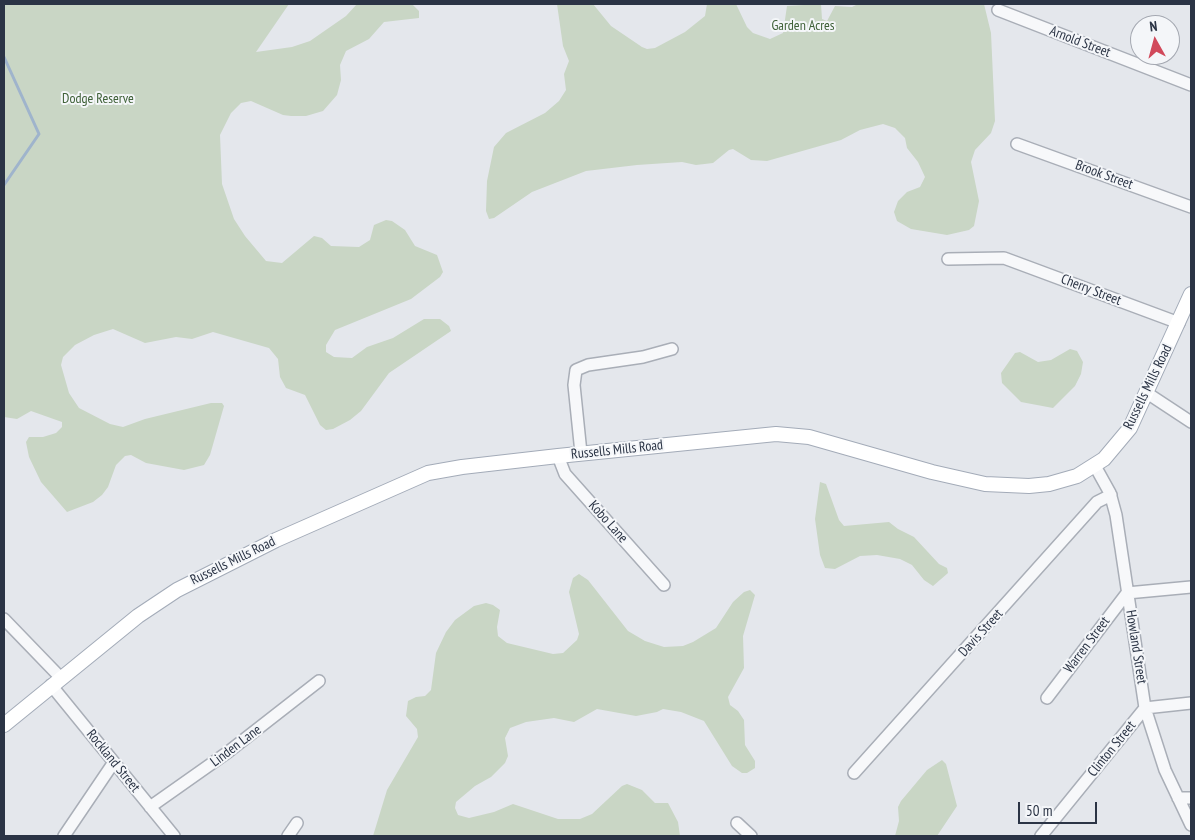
<!DOCTYPE html>
<style>
body{margin:0}
#map{position:relative;width:1195px;height:840px;overflow:hidden;background:#e4e7ec;font-family:"PT Sans Narrow",sans-serif}
canvas{display:block}
.frame{position:absolute;inset:0;border:5px solid #2b3445;pointer-events:none}
.north{position:absolute;left:1130px;top:15px;width:50px;height:50px;box-sizing:border-box;background:#f4f6f9;border:1px solid #a4a8b1;border-radius:50%;rotate:353deg;font-size:14px;font-weight:700;line-height:20px;text-align:center;color:#2b3445}
.north::after{content:'';display:block;margin:auto;width:18px;height:22px;background:#d1495b;clip-path:polygon(50% 0,100% 100%,50% 72%,0 100%)}
.scale{position:absolute;left:1018px;top:802px;width:79px;height:22px;box-sizing:border-box;border:2px solid #2b3445;border-top:0;padding-left:6px;font-size:15px;line-height:18px;white-space:nowrap;color:#2b3445;-webkit-text-stroke:4px #f4f6f9;paint-order:stroke}
</style>
<div id="map">
<canvas width="1195" height="840"></canvas>
<div class="frame"></div>
<div class="north">N</div>
<div class="scale">50 m</div>
</div>
<script>
const ctx = document.querySelector('canvas').getContext('2d');
ctx.lineJoin = 'round';
function fillPath(path, color) { ctx.fillStyle = color; ctx.fill(path, 'evenodd'); }
const shape = rows => new Path2D(rows.map(r => 'M' + r).join(''));
function trace(path, color, width, dash) { ctx.strokeStyle = color; ctx.lineWidth = width; ctx.lineCap = dash ? 'butt' : 'round'; ctx.setLineDash(dash || []); ctx.stroke(path); }
function label(font, color, halo, rows, align = 'center') {
  ctx.font = font + ' "PT Sans Narrow",sans-serif'; ctx.lineWidth = 4; ctx.setLineDash([]); ctx.textBaseline = 'middle'; ctx.strokeStyle = halo; ctx.fillStyle = color; for (const [text, x, y, turn = 0] of rows) {
    ctx.save(); ctx.translate(x, y); ctx.rotate((+turn || 0) * Math.PI / 180); ctx.textAlign = isNaN(turn) ? turn : align; if (halo) ctx.strokeText(text, 0, 0); ctx.fillText(text, 0, 0); ctx.restore();
  }
}
const green = shape([
 [4,4,289,4,256,52,292,47,310,41,346,16,357,4,412,4,419,11,419,18,384,22,369,39,346,51,340,65,341,80,337,95,323,111,306,116,291,116,283,115,251,101,241,103,231,113,220,135,222,184,234,219,245,236,266,261,282,263,314,236,322,238,331,246,359,247,370,240,374,225,386,220,392,221,405,230,415,246,437,255,443,272,440,277,411,299,335,330,326,345,326,352,334,357,352,358,367,347,393,338,424,319,440,319,449,326,451,331,389,373,361,411,350,420,333,429,326,430,320,425,305,395,286,388,280,377,278,359,269,348,213,332,192,339,176,337,145,343,113,329,94,335,75,345,63,357,61,365,69,393,79,408,110,424,123,427,145,419,211,403,222,403,224,406,210,455,204,465,184,470,146,463,131,455,125,456,116,465,108,487,102,495,93,502,67,512,41,482,29,457,26,442,29,437,43,437,56,433,62,427,62,422,31,411,17,419,4,417],
 [557,4,593,4,611,26,642,47,647,49,655,48,685,32,705,16,707,4,736,4,747,27,753,33,770,39,783,33,787,6,821,4,822,19,827,21,835,6,852,7,858,4,984,4,991,33,995,121,991,133,975,150,971,162,979,201,974,226,969,230,947,235,911,229,897,221,894,212,898,201,907,192,920,187,925,177,918,162,907,148,905,138,895,128,883,124,860,130,841,140,767,161,751,160,733,149,729,150,713,163,696,165,682,162,637,165,586,171,532,192,494,218,489,219,486,211,487,181,494,147,506,133,545,113,559,101,566,90,564,74,569,61,563,46],
 [1070,349,1077,351,1083,362,1081,374,1075,386,1053,408,1021,402,1002,383,1001,373,1015,353,1020,352,1038,362,1051,360],
 [820,482,826,484,839,520,844,526,889,522,898,529,914,537,939,564,947,568,948,573,933,586,924,580,912,565,900,559,877,555,860,556,835,569,825,568,820,555,815,519],
 [579,574,588,580,628,631,645,641,664,647,683,646,693,642,716,628,733,602,744,592,750,590,755,595,743,636,744,668,728,697,730,705,738,711,744,720,745,745,755,761,755,768,747,773,742,773,732,766,704,721,681,712,663,709,657,712,636,716,597,709,574,722,554,718,526,722,510,728,505,738,508,756,505,763,491,777,475,786,456,802,455,808,458,815,469,818,494,812,513,804,558,819,580,819,592,814,622,786,627,784,642,790,655,803,668,803,678,822,680,836,373,836,387,790,418,737,417,729,406,716,408,701,416,697,425,696,431,690,436,653,446,632,455,620,474,606,486,603,493,605,500,610,497,627,498,636,507,643,553,654,563,653,577,640,579,634,569,592,573,578],
 [942,760,946,764,957,806,937,836,895,836,899,821,898,807,901,801,927,770]
]);
const stream = shape([
 [4,57,39,134,4,185]
]);
const minor = shape([
 [998,10,1191,85],
 [1017,144,1191,207],
 [948,259,1004,258,1179,323],
 [1147,393,1191,422],
 [581,453,574,385,576,370,588,365,643,357,672,349],
 [558,456,565,474,664,585],
 [1095,466,1110,493,1116,515,1145,708,1165,770,1191,825],
 [4,619,60,677],
 [51,685,174,836],
 [1047,698,1127,593,1191,587],
 [854,773,1097,502,1111,495],
 [1178,798,1191,798],
 [150,807,228,752,319,681],
 [737,823,751,836],
 [64,836,114,762],
 [288,836,297,823],
 [1041,836,1145,708,1191,703]
]);
const major = shape([
 [4,725,138,616,177,590,276,540,428,473,462,467,558,456,776,434,809,437,932,472,985,484,1029,486,1049,484,1077,476,1104,459,1130,428,1191,294]
]);
const parkNames = [
 ["Garden Acres",803,26],
 ["Dodge Reserve",98,99]
];
const streetNames = [
 ["Arnold Street",1080,42,21],
 ["Brook Street",1104,175,20],
 ["Cherry Street",1091,290,21],
 ["Russells Mills Road",1148,387,-64],
 ["Russells Mills Road",617,450,-6],
 ["Kobo Lane",608,522,48],
 ["Russells Mills Road",233,561,-26],
 ["Davis Street",981,633,-48],
 ["Warren Street",1087,645,-53],
 ["Howland Street",1136,647,81],
 ["Linden Lane",236,746,-37],
 ["Clinton Street",1112,749,-51],
 ["Rockland Street",113,761,51]
];
fillPath(green, '#c9d6c5');
trace(stream, '#9fb4cc', 3);
trace(minor, '#a9aeb7', 14);
trace(major, '#a3abb8', 16);
trace(minor, '#f7f8fa', 11);
trace(major, '#fff', 14);
label('14px', '#3f6138', '#f4f6f9', parkNames);
label('14px', '#2b3445', '#f4f6f9', streetNames);
</script>
